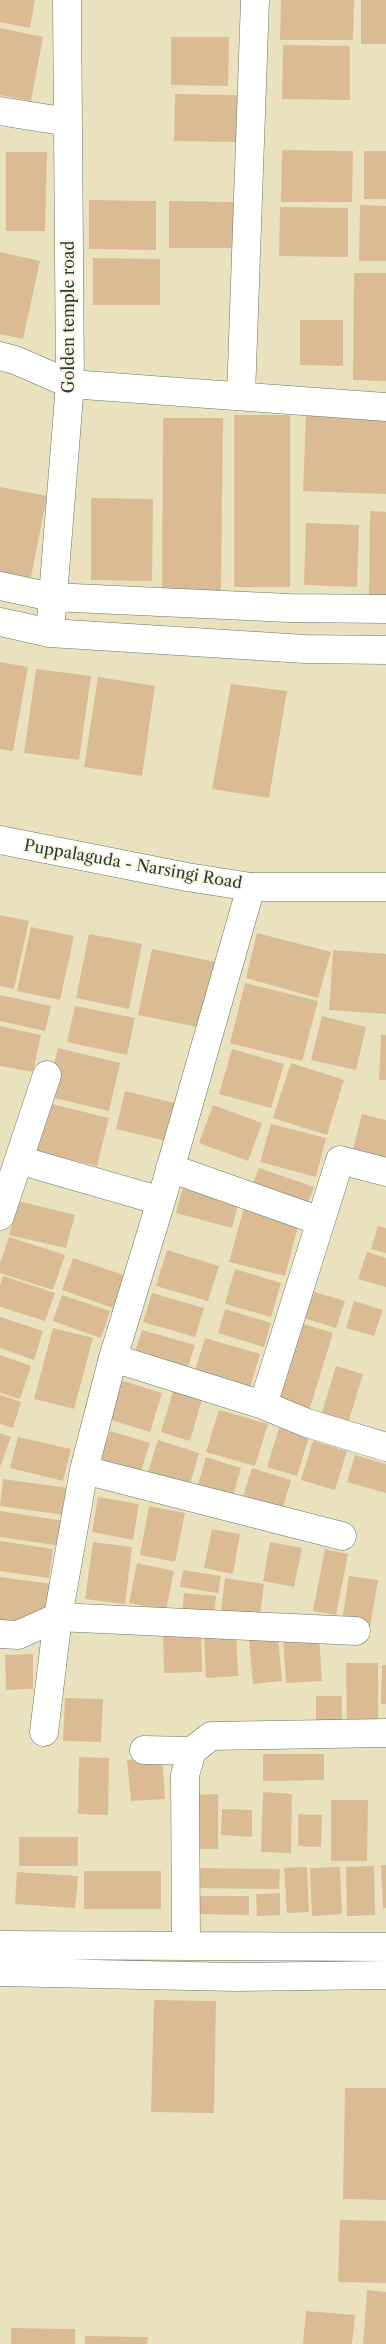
<!DOCTYPE html>
<style>
body{margin:0}
canvas{display:block;background:#eae2be}
</style>
<canvas width="386" height="2344"></canvas>
<script>
const ctx = document.querySelector('canvas').getContext('2d');
ctx.lineJoin = 'round';
function fillPath(path, color) { ctx.fillStyle = color; ctx.fill(path, 'evenodd'); }
const shape = rows => new Path2D(rows.map(r => 'M' + r).join(''));
function trace(path, color, width, dash) { ctx.strokeStyle = color; ctx.lineWidth = width; ctx.lineCap = dash ? 'butt' : 'round'; ctx.setLineDash(dash || []); ctx.stroke(path); }
function label(font, color, halo, rows, align = 'center') {
  ctx.font = font + ' "Libre Caslon Text",serif'; ctx.lineWidth = 4; ctx.setLineDash([]); ctx.textBaseline = 'middle'; ctx.strokeStyle = halo; ctx.fillStyle = color; for (const [text, x, y, turn = 0] of rows) {
    ctx.save(); ctx.translate(x, y); ctx.rotate((+turn || 0) * Math.PI / 180); ctx.textAlign = isNaN(turn) ? turn : align; if (halo) ctx.strokeText(text, 0, 0); ctx.fillText(text, 0, 0); ctx.restore();
  }
}
const building = shape([
 [0,0,35,0,30,28,0,22],
 [281,0,354,0,353,40,280,40],
 [361,0,386,0,386,44,361,44],
 [0,28,43,37,31,101,0,95],
 [171,37,229,37,228,86,171,85],
 [283,45,350,46,350,100,282,99],
 [175,94,238,95,237,142,174,141],
 [282,150,353,151,352,202,281,202],
 [364,151,386,151,386,199,364,199],
 [6,152,47,152,45,231,6,231],
 [89,200,156,201,156,250,89,249],
 [169,201,234,202,233,248,169,248],
 [360,205,386,206,386,261,359,261],
 [280,207,348,208,348,257,279,256],
 [0,252,40,261,23,339,0,334],
 [93,258,160,259,160,305,93,305],
 [354,273,386,273,386,381,353,380],
 [300,320,343,320,343,366,300,365],
 [234,415,290,415,290,587,234,587],
 [306,415,386,418,386,494,303,491],
 [163,418,223,418,221,590,162,590],
 [0,487,47,496,29,587,0,581],
 [91,498,153,499,152,581,91,580],
 [370,511,386,512,386,595,369,595],
 [306,523,359,525,357,587,304,585],
 [0,662,28,667,13,751,0,749],
 [36,669,91,676,79,760,24,753],
 [98,677,155,686,142,776,84,767],
 [231,684,287,691,269,798,212,789],
 [0,915,29,921,14,989,0,986],
 [31,927,74,936,60,1000,17,991],
 [257,933,331,952,318,998,246,978],
 [89,934,142,944,129,1009,76,998],
 [152,949,221,963,207,1029,138,1015],
 [333,950,386,954,386,1014,329,1010],
 [245,983,318,1001,302,1061,230,1043],
 [0,995,51,1006,45,1031,0,1021],
 [75,1006,135,1018,127,1055,67,1042],
 [322,1016,366,1027,356,1070,311,1060],
 [0,1026,41,1035,33,1072,0,1066],
 [381,1035,386,1035,386,1080,379,1080],
 [58,1048,120,1063,109,1111,46,1096],
 [232,1049,284,1064,271,1108,219,1094],
 [291,1063,344,1080,327,1135,273,1118],
 [125,1091,175,1103,166,1141,116,1129],
 [48,1103,109,1118,97,1166,36,1151],
 [213,1105,262,1123,248,1161,199,1143],
 [362,1114,386,1120,386,1160,352,1154],
 [271,1124,326,1138,316,1177,260,1162],
 [259,1168,314,1187,304,1214,249,1194],
 [185,1179,241,1194,232,1228,176,1213],
 [18,1201,75,1215,66,1248,9,1235],
 [245,1204,300,1219,285,1276,229,1262],
 [378,1226,386,1228,386,1253,371,1249],
 [9,1237,65,1255,53,1290,0,1273,0,1263],
 [167,1250,219,1266,208,1301,156,1286],
 [367,1252,386,1258,386,1287,358,1279],
 [73,1258,124,1275,113,1308,62,1290],
 [235,1269,281,1283,271,1317,225,1304],
 [3,1276,55,1293,45,1321,0,1307,0,1285],
 [308,1290,345,1301,336,1328,300,1317],
 [152,1293,204,1308,195,1337,143,1322],
 [62,1295,110,1311,101,1338,53,1321],
 [354,1301,383,1310,374,1336,346,1328],
 [225,1309,271,1323,264,1347,218,1333],
 [0,1317,43,1331,34,1360,0,1348],
 [297,1322,333,1333,309,1411,274,1400],
 [53,1328,93,1338,74,1409,34,1399],
 [142,1330,195,1345,187,1370,134,1355],
 [205,1338,260,1354,248,1394,193,1377],
 [0,1355,31,1366,20,1399,0,1393],
 [336,1366,363,1374,347,1427,320,1419],
 [120,1380,162,1393,150,1432,108,1419],
 [173,1391,202,1399,190,1441,161,1432],
 [0,1395,21,1402,13,1428,0,1424],
 [219,1410,268,1424,255,1466,206,1452],
 [279,1428,309,1437,297,1476,267,1467],
 [110,1431,150,1443,138,1480,98,1468],
 [0,1433,11,1437,0,1467],
 [18,1437,71,1449,63,1481,10,1468],
 [158,1440,199,1453,187,1494,145,1482],
 [313,1441,347,1451,335,1490,301,1480],
 [355,1455,386,1464,386,1493,347,1482],
 [206,1457,241,1468,230,1506,195,1495],
 [252,1468,291,1480,280,1518,240,1506],
 [3,1479,68,1488,64,1515,0,1506],
 [98,1497,139,1504,133,1540,92,1532],
 [149,1506,185,1513,175,1562,140,1555],
 [0,1511,64,1521,61,1546,0,1537],
 [212,1529,240,1534,233,1574,204,1568],
 [0,1541,53,1549,49,1578,0,1571],
 [93,1542,132,1547,125,1604,85,1599],
 [270,1542,302,1548,294,1587,263,1581],
 [325,1549,348,1554,336,1615,313,1611],
 [137,1563,174,1571,166,1610,129,1603],
 [183,1570,221,1576,218,1593,180,1587],
 [349,1576,378,1580,370,1626,342,1621],
 [0,1577,51,1584,49,1606,15,1624,0,1622],
 [225,1578,264,1584,260,1617,221,1611],
 [184,1593,216,1596,214,1616,182,1613],
 [201,1626,202,1672,164,1673,163,1627],
 [236,1631,238,1676,206,1678,204,1633],
 [319,1635,322,1681,286,1683,283,1638],
 [278,1638,282,1681,253,1684,249,1640],
 [33,1654,33,1689,6,1690,5,1655],
 [346,1663,378,1663,378,1726,347,1727],
 [382,1665,386,1665,386,1704,381,1704],
 [316,1696,342,1696,342,1729,316,1729],
 [65,1698,103,1699,101,1742,63,1741],
 [263,1754,324,1754,324,1780,263,1781],
 [79,1757,109,1758,108,1815,78,1814],
 [162,1757,165,1799,131,1801,127,1760],
 [263,1792,292,1794,291,1853,261,1852],
 [218,1794,218,1849,190,1849,190,1795],
 [331,1800,368,1800,367,1861,331,1861],
 [222,1809,252,1810,252,1837,221,1835],
 [298,1814,322,1815,321,1847,298,1846],
 [19,1837,78,1837,78,1866,19,1866],
 [381,1865,386,1865,386,1908,383,1909],
 [374,1866,375,1915,347,1916,346,1867],
 [307,1867,309,1912,287,1913,284,1868],
 [340,1867,342,1914,312,1916,310,1868],
 [189,1868,280,1869,279,1889,190,1888],
 [84,1871,161,1871,161,1909,84,1909],
 [17,1872,78,1876,75,1908,15,1904],
 [280,1893,280,1915,257,1916,256,1894],
 [193,1896,249,1896,249,1915,193,1914],
 [154,2000,216,2001,214,2113,151,2112],
 [345,2088,386,2088,386,2200,343,2199],
 [340,2220,386,2221,386,2283,338,2282],
 [367,2290,386,2292,386,2344,363,2344],
 [306,2311,355,2315,352,2344,303,2344],
 [11,2328,75,2329,75,2344,11,2344],
 [85,2336,148,2337,147,2344,85,2344]
]);
const minor = shape([
 [0,111,68,122],
 [0,356,15,360,70,384,386,407],
 [241,396,255,0],
 [0,586,52,597,289,608,386,609],
 [0,622,50,633,305,649,386,650],
 [50,633,70,384,67,0],
 [19,1160,161,1201],
 [170,1168,320,1221],
 [0,1216,47,1075],
 [113,1358,263,1405,307,1423,386,1447],
 [263,1405,340,1160,386,1172],
 [84,1470,342,1536],
 [0,1634,18,1635,58,1617,84,1470,113,1358,161,1201,251,887],
 [44,1732,58,1617,356,1631],
 [144,1750,192,1751],
 [186,1944,185,1775,192,1751,211,1736,386,1733],
 [0,1945,386,1947],
 [0,1972,236,1977,386,1975]
]);
const tertiary = shape([
 [0,840,187,877,251,887,386,887]
]);
const streetNames = [
 ["Golden temple road",69,317,-90],
 ["Puppalaguda - Narsingi Road",133,865,10]
];
fillPath(building, '#dbbb94');
trace(minor, '#667764', 29);
trace(tertiary, '#667764', 29);
trace(minor, '#fff', 28);
trace(tertiary, '#fff', 28);
label('16px', '#1f3d34', '#fcf5e5', streetNames);
</script>
